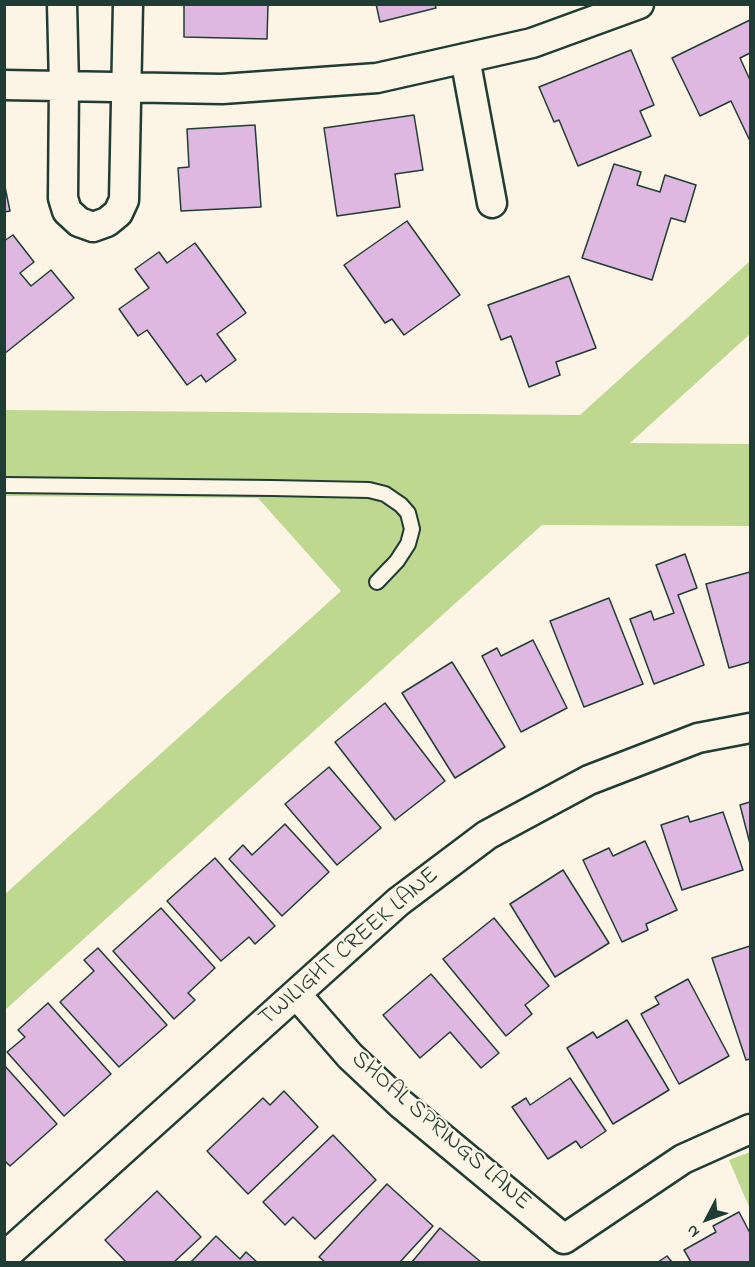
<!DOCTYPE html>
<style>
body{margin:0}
#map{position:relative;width:755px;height:1267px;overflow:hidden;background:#fcf5e5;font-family:"Indie Flower",sans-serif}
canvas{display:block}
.frame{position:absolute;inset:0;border:6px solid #1f3d34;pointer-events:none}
.north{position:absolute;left:677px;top:1189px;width:60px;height:60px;-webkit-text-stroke:4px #fcf5e5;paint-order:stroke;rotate:229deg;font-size:16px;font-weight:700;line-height:24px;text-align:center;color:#1f3d34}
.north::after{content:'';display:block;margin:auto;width:21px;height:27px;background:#1f3d34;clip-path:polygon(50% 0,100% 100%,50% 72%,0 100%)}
</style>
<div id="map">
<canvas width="755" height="1267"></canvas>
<div class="frame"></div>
<div class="north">N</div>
</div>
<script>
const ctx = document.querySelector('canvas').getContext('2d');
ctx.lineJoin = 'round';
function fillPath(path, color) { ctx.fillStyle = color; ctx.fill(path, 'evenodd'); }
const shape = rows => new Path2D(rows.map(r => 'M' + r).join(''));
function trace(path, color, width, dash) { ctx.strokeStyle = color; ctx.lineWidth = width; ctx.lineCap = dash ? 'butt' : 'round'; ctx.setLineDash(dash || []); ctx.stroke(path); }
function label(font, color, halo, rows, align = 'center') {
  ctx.font = font + ' "Indie Flower",sans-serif'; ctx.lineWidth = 4.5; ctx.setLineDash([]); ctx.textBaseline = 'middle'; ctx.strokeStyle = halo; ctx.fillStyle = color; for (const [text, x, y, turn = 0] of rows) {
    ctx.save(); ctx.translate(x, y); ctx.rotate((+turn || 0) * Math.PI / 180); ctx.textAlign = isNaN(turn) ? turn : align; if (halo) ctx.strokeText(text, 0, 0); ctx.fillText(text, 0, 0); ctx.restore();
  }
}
const green = shape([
 [750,261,750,334,630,443,750,444,750,526,542,525,5,1010,4,895,341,591,258,498,5,496,5,410,580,415],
 [750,1152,750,1209,729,1160]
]);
const building = shape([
 [184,4,268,4,267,39,184,37,184,4],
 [376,4,435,4,436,8,380,22,376,4],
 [750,20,750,53,740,58,750,80,750,141,731,101,700,116,672,58,750,20],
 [631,50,654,105,640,111,651,136,578,166,559,120,554,122,539,87,631,50],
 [414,115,423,170,395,174,400,207,337,216,324,128,414,115],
 [255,125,261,207,181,211,178,168,189,167,187,129,255,125],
 [614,164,641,172,637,185,660,192,665,175,696,185,685,222,671,218,652,280,582,258,614,164],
 [4,182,10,211,4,212,4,182],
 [407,221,460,295,404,335,392,319,385,323,344,265,407,221],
 [13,235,34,262,20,273,31,286,51,270,74,298,4,354,4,241,13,235],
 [195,243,246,313,217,334,236,360,206,382,201,375,187,385,147,330,138,336,119,309,149,288,135,269,159,252,167,263,195,243],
 [569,276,596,348,556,362,560,375,529,387,511,336,501,340,488,305,569,276],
 [685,554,697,588,678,595,704,665,654,684,630,619,651,611,654,620,674,613,656,565,685,554],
 [750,572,750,662,729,668,706,584,750,572],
 [609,598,643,684,584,707,550,621,609,598],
 [533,640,567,708,521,732,482,656,497,648,501,656,533,640],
 [452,662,505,747,455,778,402,693,452,662],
 [385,703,445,781,395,820,335,742,385,703],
 [329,767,381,828,337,865,285,804,329,767],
 [750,802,750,844,740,805,750,802],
 [723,812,743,870,682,890,661,825,688,816,690,822,723,812],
 [285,824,329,872,282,916,229,859,243,845,252,855,285,824],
 [645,841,677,910,646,924,648,930,622,942,583,860,609,848,613,856,645,841],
 [215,858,275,926,255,944,249,937,221,961,167,901,215,858],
 [563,870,609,943,555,977,510,904,563,870],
 [161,908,215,968,188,993,195,1000,174,1019,113,951,161,908],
 [494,918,549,986,525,1005,532,1014,506,1036,443,959,494,918],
 [750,946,750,1059,746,1060,712,958,750,946],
 [98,948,167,1025,119,1067,60,1002,94,971,84,960,98,948],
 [431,974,499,1053,481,1068,450,1032,420,1058,383,1015,431,974],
 [688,979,729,1056,679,1084,641,1014,659,1004,655,997,688,979],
 [48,1003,111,1074,64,1116,7,1052,25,1037,18,1030,48,1003],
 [627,1020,669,1090,613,1124,567,1048,593,1032,597,1038,627,1020],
 [4,1065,57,1124,10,1166,4,1160,4,1065],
 [570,1078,606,1131,581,1148,576,1141,548,1159,512,1107,526,1098,530,1105,570,1078],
 [284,1091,318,1127,248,1194,207,1151,263,1098,270,1105,284,1091],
 [333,1135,376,1180,315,1239,293,1217,285,1225,263,1202,333,1135],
 [387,1184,433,1226,400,1262,325,1262,319,1257,387,1184],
 [157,1191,201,1237,174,1262,126,1262,105,1240,157,1191],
 [739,1212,750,1233,750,1262,691,1262,684,1250,716,1232,713,1226,739,1212],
 [440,1228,481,1262,412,1262,440,1228],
 [216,1236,240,1259,246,1252,257,1262,191,1262,216,1236],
 [667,1256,672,1262,658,1262,667,1256]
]);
const service = shape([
 [4,485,272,488,369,490,385,494,401,505,408,513,412,529,408,544,397,561,377,582]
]);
const minor = shape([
 [62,4,64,85,63,198,67,211,79,222,93,227,107,222,118,213,124,200,128,4],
 [465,58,492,203],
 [4,85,222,89,377,78,532,43,639,4],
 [296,994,350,1056,401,1104,564,1239,683,1159,750,1129],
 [4,1257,398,902,487,835,589,780,698,738,750,728]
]);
const streetNames = [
 ["TWILIGHT CREEK LANE",350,948,-41],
 ["SHOAL SPRINGS LANE",440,1132,41]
];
fillPath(green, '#bed88f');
fillPath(building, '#dfb8e1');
trace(building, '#1f3d34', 1.5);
trace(service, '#1f3d34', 18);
trace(minor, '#1f3d34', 33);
trace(service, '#fcf5e5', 14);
trace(minor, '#fcf5e5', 28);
label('24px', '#1f3d34', '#fcf5e5', streetNames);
</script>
